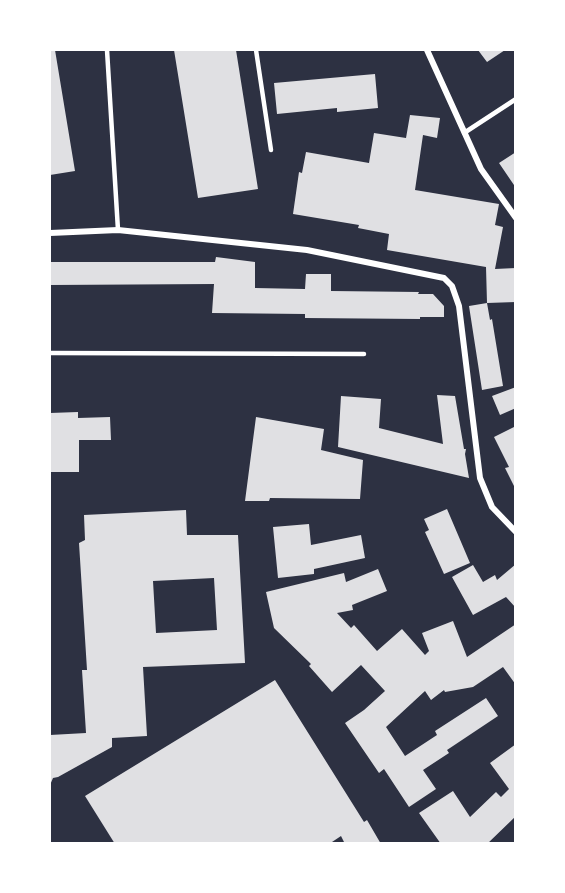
<!DOCTYPE html>
<style>
body{margin:0}
#map{position:relative;width:565px;height:893px;overflow:hidden;background:#2d3142;font-family:"Alegreya Sans",sans-serif}
canvas{display:block}
.frame{position:absolute;inset:0;border:51px solid #fff;pointer-events:none}
</style>
<div id="map">
<canvas width="565" height="893"></canvas>
<div class="frame"></div>
</div>
<script>
const ctx = document.querySelector('canvas').getContext('2d');
ctx.lineJoin = 'round';
function fillPath(path, color) { ctx.fillStyle = color; ctx.fill(path, 'evenodd'); }
const shape = rows => new Path2D(rows.map(r => 'M' + r).join(''));
function trace(path, color, width, dash) { ctx.strokeStyle = color; ctx.lineWidth = width; ctx.lineCap = dash ? 'butt' : 'round'; ctx.setLineDash(dash || []); ctx.stroke(path); }
const building = shape([
 [50,50,55,50,75,171,50,175],
 [174,50,236,50,258,189,198,198],
 [478,50,505,50,487,62],
 [375,74,378,108,337,112,337,108,277,114,274,83],
 [410,115,440,118,437,138,423,135,415,190,499,204,495,225,503,227,495,269,516,268,516,302,487,303,486,267,387,250,389,234,358,228,359,225,293,214,299,172,302,173,306,152,369,163,374,133,406,138],
 [516,152,516,188,499,163],
 [216,257,255,262,255,288,305,289,306,274,331,274,331,291,419,292,418,294,433,294,444,306,444,317,420,317,420,319,305,318,305,314,212,313,214,284,50,285,50,262,215,262],
 [487,303,490,320,492,319,503,386,482,390,469,306],
 [516,387,516,408,500,415,492,396],
 [437,395,455,396,464,449,466,449,465,454,469,478,338,447,341,396,381,399,379,428,443,444],
 [78,412,78,418,110,417,111,440,79,440,79,472,50,472,50,413],
 [256,417,324,429,321,450,363,460,360,499,270,498,269,501,245,501],
 [516,426,516,490,505,468,509,467,494,437],
 [447,509,470,563,444,574,425,532,429,530,424,519],
 [186,510,187,535,238,535,245,663,143,667,147,736,112,738,112,747,58,777,53,778,50,785,50,735,86,733,82,670,87,670,79,543,85,540,84,515],
 [214,578,217,630,156,633,153,581],
 [309,524,311,545,361,535,365,558,314,569,314,574,278,578,273,527],
 [516,564,516,608,506,597,473,615,452,577,473,565,483,582,495,575,497,580],
 [378,569,387,591,352,605,353,610,337,613,351,628,354,625,377,651,402,629,425,655,429,651,422,633,453,621,467,657,516,624,516,685,503,667,473,687,445,692,444,690,431,700,425,691,386,727,405,756,437,735,435,731,486,698,498,716,447,750,449,753,423,770,436,789,409,807,384,769,379,773,345,723,364,710,385,691,361,665,332,692,309,666,311,664,274,628,266,592,344,573,346,582],
 [275,680,364,822,367,820,381,844,345,844,341,836,329,844,115,844,85,796],
 [516,744,516,816,487,844,441,844,419,813,453,791,470,817,496,792,501,797,509,789,490,763]
]);
const service = shape([
 [107,50,118,230],
 [256,50,271,150],
 [464,133,516,99],
 [50,353,364,354]
]);
const minor = shape([
 [427,50,481,169,516,218],
 [50,233,118,230,307,250,444,278,452,286,459,306,480,478,492,507,516,532]
]);
fillPath(building, '#e0e0e3');
trace(service, '#fff', 4.5);
trace(minor, '#fff', 6);
</script>
